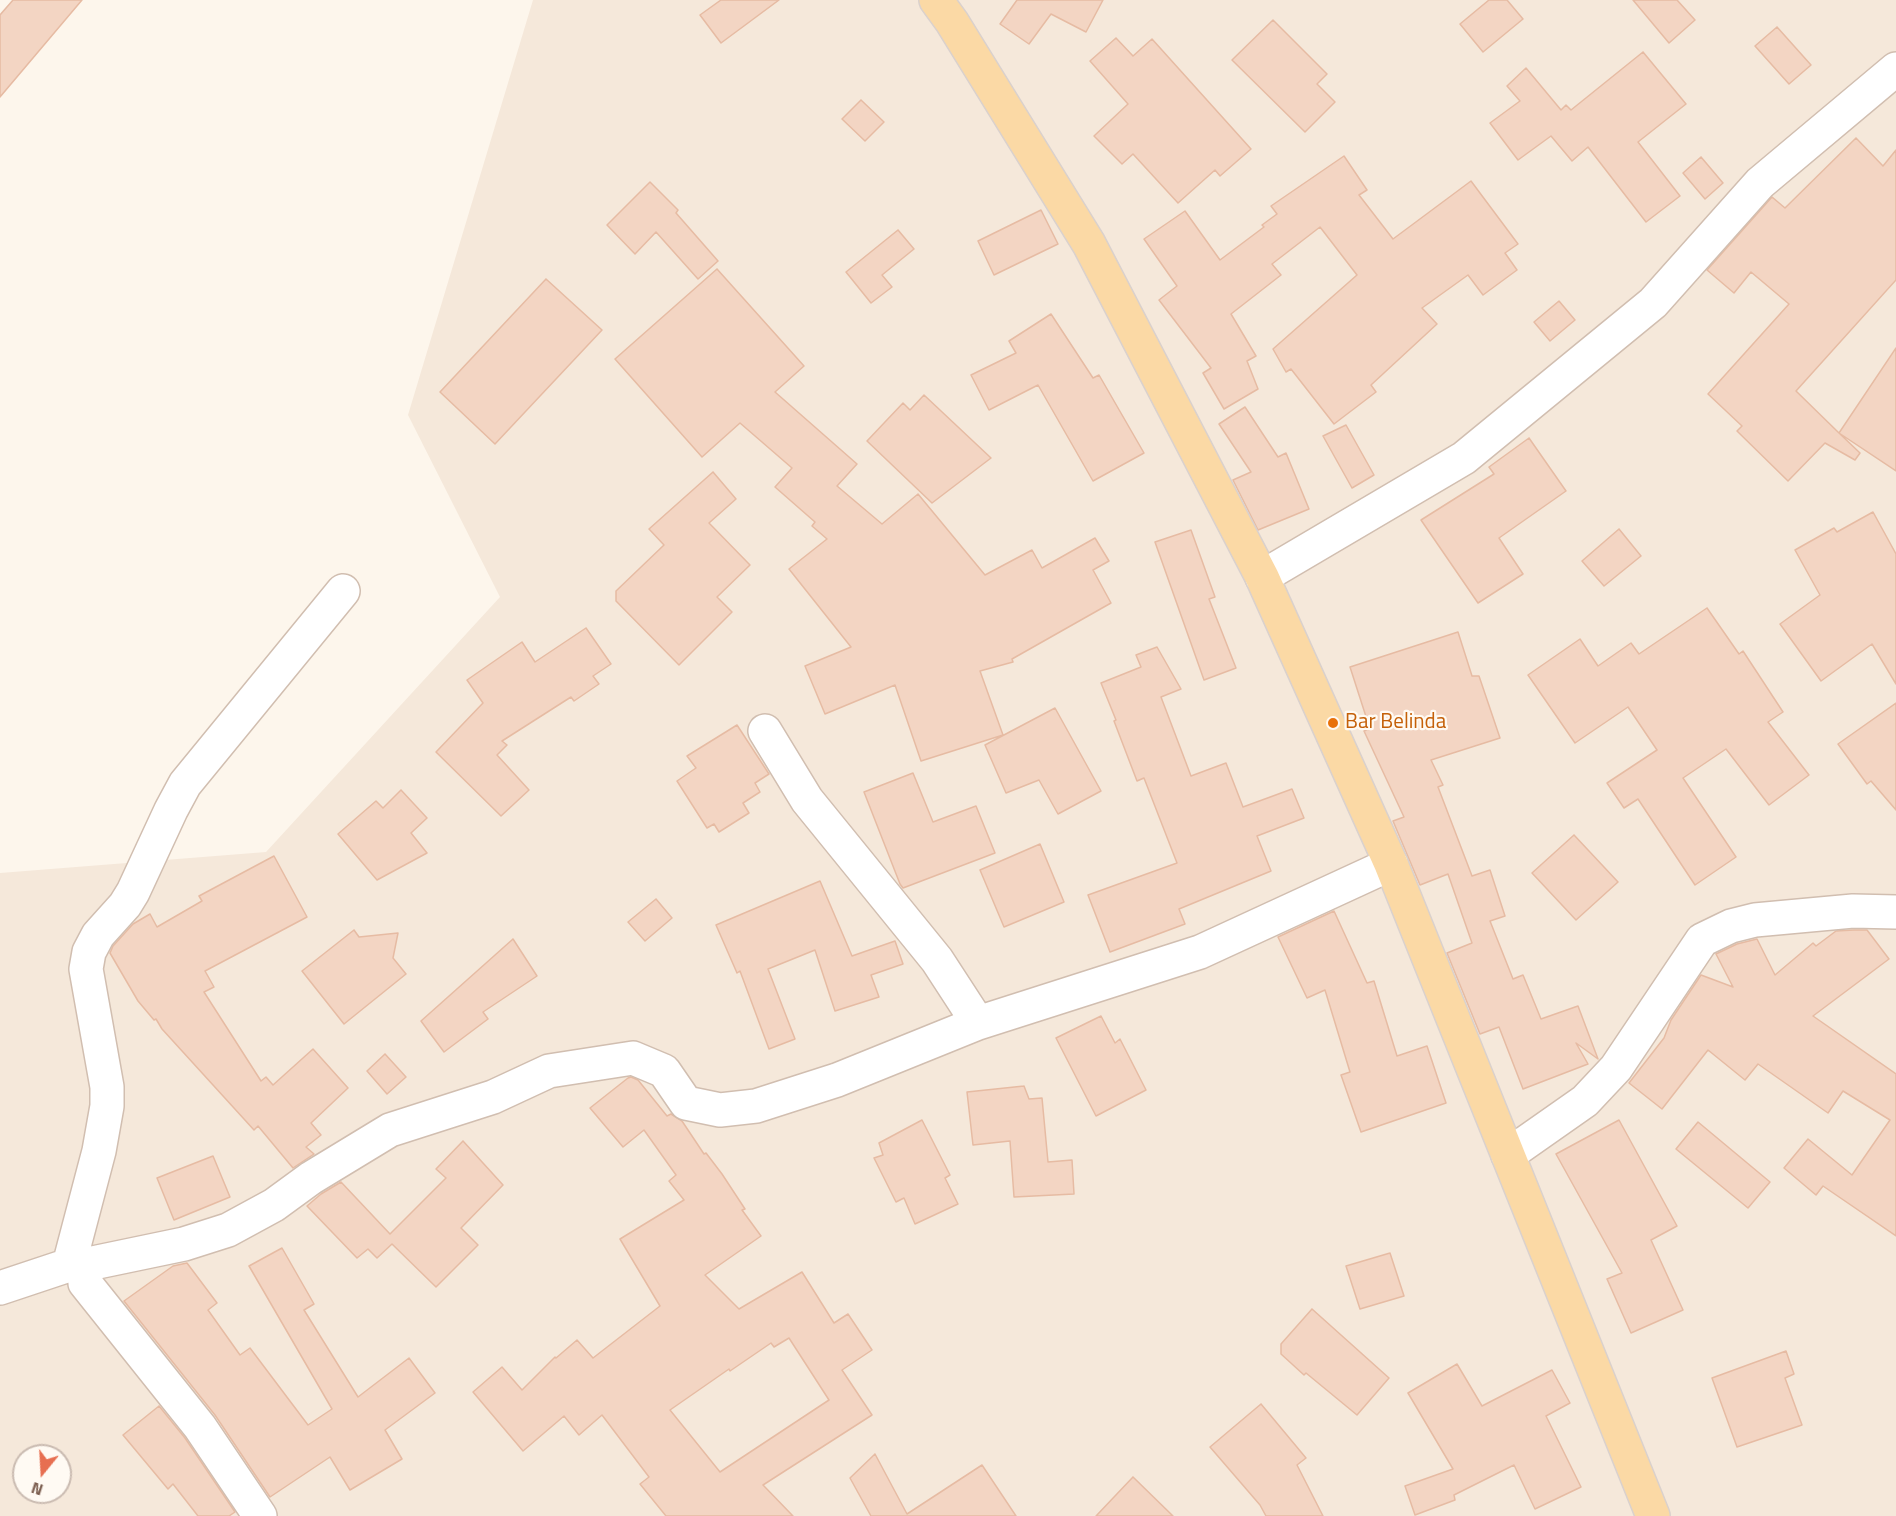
<!DOCTYPE html>
<style>
body{margin:0}
#map{position:relative;width:1896px;height:1516px;overflow:hidden;background:#fdf6ec;font-family:"Titillium Web",sans-serif}
canvas{display:block}
.north{position:absolute;left:12px;top:1444px;width:60px;height:60px;box-sizing:border-box;background:#fffaf3;border:2px solid #cabbb1;border-radius:50%;rotate:198deg;font-size:16px;font-weight:700;line-height:24px;text-align:center;color:#7a5c4d}
.north::after{content:'';display:block;margin:auto;width:21px;height:27px;background:#e76f51;clip-path:polygon(50% 0,100% 100%,50% 72%,0 100%)}
</style>
<div id="map">
<canvas width="1896" height="1516"></canvas>
<div class="north">N</div>
</div>
<script>
const ctx = document.querySelector('canvas').getContext('2d');
ctx.lineJoin = 'round';
function fillPath(path, color) { ctx.fillStyle = color; ctx.fill(path, 'evenodd'); }
const shape = rows => new Path2D(rows.map(r => 'M' + r).join(''));
function trace(path, color, width, dash) { ctx.strokeStyle = color; ctx.lineWidth = width; ctx.lineCap = dash ? 'butt' : 'round'; ctx.setLineDash(dash || []); ctx.stroke(path); }
function label(font, color, halo, rows, align = 'center') {
  ctx.font = font + ' "Titillium Web",sans-serif'; ctx.lineWidth = 4.5; ctx.setLineDash([]); ctx.textBaseline = 'middle'; ctx.strokeStyle = halo; ctx.fillStyle = color; for (const [text, x, y, turn = 0] of rows) {
    ctx.save(); ctx.translate(x, y); ctx.rotate((+turn || 0) * Math.PI / 180); ctx.textAlign = isNaN(turn) ? turn : align; if (halo) ctx.strokeText(text, 0, 0); ctx.fillText(text, 0, 0); ctx.restore();
  }
}
const residential = shape([
 [533,0,1896,0,1896,1516,0,1516,0,873,266,852,500,597,408,415],
 [24,1456,60,1456,60,1492,24,1492]
]);
const building = shape([
 [13,0,82,0,0,97,0,15,13,0],
 [721,0,779,0,721,43,700,15,721,0],
 [1017,0,1103,0,1086,32,1051,14,1029,44,1000,24,1017,0],
 [1489,0,1507,0,1523,19,1483,52,1460,24,1489,0],
 [1633,0,1677,0,1695,20,1669,43,1633,0],
 [1273,20,1327,74,1317,84,1335,102,1305,132,1232,60,1273,20],
 [1777,27,1811,65,1789,84,1755,46,1777,27],
 [1116,38,1133,56,1152,39,1251,149,1220,176,1215,170,1178,203,1133,154,1122,164,1094,136,1128,104,1090,61,1116,38],
 [1643,52,1686,104,1638,142,1680,196,1646,222,1588,147,1572,161,1551,136,1518,160,1490,123,1520,101,1507,86,1526,68,1561,110,1566,105,1571,110,1643,52],
 [861,100,884,122,865,141,842,119,861,100],
 [1856,138,1883,166,1896,150,1896,280,1796,391,1839,433,1896,348,1896,471,1839,433,1860,453,1855,460,1825,443,1788,481,1737,431,1742,426,1708,394,1789,304,1751,272,1734,293,1707,270,1772,197,1785,208,1856,138],
 [1344,156,1367,190,1359,195,1393,239,1471,181,1518,244,1505,253,1517,270,1483,295,1468,275,1422,308,1437,324,1371,385,1376,392,1334,424,1291,369,1286,372,1273,349,1357,275,1320,227,1272,264,1281,275,1231,314,1256,356,1247,361,1258,389,1224,409,1203,373,1211,368,1159,300,1177,286,1144,239,1185,211,1220,260,1264,227,1262,225,1277,214,1271,206,1344,156],
 [1701,157,1723,183,1705,199,1683,173,1701,157],
 [650,182,678,210,676,213,718,261,698,279,656,232,635,254,607,225,650,182],
 [1041,210,1058,244,994,275,978,241,1041,210],
 [898,230,914,249,882,275,892,287,871,303,846,272,898,230],
 [717,269,804,366,775,392,857,464,837,486,882,524,918,494,985,575,1032,550,1042,568,1095,538,1109,561,1093,570,1111,603,1012,659,1013,662,980,671,1003,735,921,761,895,685,825,714,805,666,851,647,789,569,827,539,812,526,815,522,775,487,792,468,740,423,702,457,615,359,717,269],
 [546,279,602,330,495,444,440,392,546,279],
 [1559,301,1575,320,1550,341,1534,322,1559,301],
 [1051,314,1093,378,1099,375,1144,453,1093,481,1038,385,989,410,971,375,1016,353,1009,341,1051,314],
 [924,395,991,458,932,503,867,441,903,403,910,410,924,395],
 [1245,407,1278,457,1286,453,1309,509,1258,530,1233,480,1251,472,1219,424,1245,407],
 [1346,425,1374,475,1352,488,1323,436,1346,425],
 [1529,438,1566,491,1499,538,1523,574,1478,603,1421,520,1494,474,1489,467,1529,438],
 [713,472,736,499,709,523,750,565,717,597,732,612,679,665,616,601,616,591,664,545,649,529,713,472],
 [1873,512,1896,554,1896,684,1872,644,1821,681,1780,624,1820,595,1795,550,1834,528,1837,532,1873,512],
 [1619,529,1641,556,1604,586,1582,561,1619,529],
 [1191,530,1215,597,1209,599,1236,668,1204,680,1155,542,1191,530],
 [1707,608,1739,654,1743,651,1783,712,1768,722,1809,775,1769,805,1726,749,1683,778,1736,857,1695,885,1638,799,1624,808,1607,783,1657,750,1628,707,1575,743,1528,675,1580,639,1598,666,1631,643,1639,654,1707,608],
 [586,628,611,664,593,676,599,684,574,701,571,697,502,741,507,745,497,755,529,790,501,816,436,752,483,703,467,680,522,642,535,662,586,628],
 [1458,632,1472,676,1479,676,1500,738,1431,760,1443,785,1438,787,1472,876,1490,870,1505,916,1490,921,1513,979,1523,975,1541,1019,1578,1006,1598,1059,1576,1043,1588,1064,1523,1089,1499,1027,1480,1034,1447,953,1472,943,1448,874,1420,885,1393,821,1404,817,1364,731,1370,729,1350,667,1458,632],
 [1157,647,1181,689,1161,697,1191,776,1226,763,1243,807,1292,789,1304,818,1257,836,1271,871,1179,909,1185,924,1110,952,1088,895,1177,863,1144,778,1137,781,1114,721,1116,720,1101,683,1141,667,1136,655,1157,647],
 [1896,703,1896,810,1871,781,1867,784,1838,744,1896,703],
 [1055,708,1101,791,1058,814,1039,780,1006,793,985,745,1055,708],
 [737,725,769,774,755,783,760,792,743,803,749,813,719,832,714,824,707,828,677,781,696,768,687,756,737,725],
 [913,773,933,822,976,806,995,853,903,888,900,884,864,792,913,773],
 [401,790,427,818,411,833,427,853,377,880,338,834,376,801,383,808,401,790],
 [1574,835,1618,882,1576,920,1532,873,1574,835],
 [1040,844,1064,902,1004,927,980,870,1040,844],
 [274,856,307,917,205,971,214,987,204,992,261,1081,266,1077,273,1085,313,1049,348,1088,311,1123,321,1135,306,1147,314,1154,293,1168,258,1126,254,1130,162,1029,156,1019,154,1020,138,1001,110,953,113,946,133,924,150,914,157,927,202,901,199,896,274,856],
 [820,881,852,956,895,941,903,964,871,975,879,997,835,1011,815,950,768,969,795,1039,769,1049,740,971,737,973,716,925,820,881],
 [656,899,672,918,645,941,628,922,656,899],
 [1334,911,1367,983,1374,981,1397,1056,1427,1046,1446,1103,1361,1132,1341,1075,1350,1072,1325,990,1307,998,1278,937,1334,911],
 [354,930,359,937,398,933,393,958,406,974,344,1024,302,971,354,930],
 [1854,930,1867,930,1889,959,1813,1016,1896,1074,1896,1236,1823,1186,1816,1195,1784,1168,1808,1139,1852,1175,1890,1120,1843,1091,1828,1113,1758,1064,1745,1080,1708,1050,1662,1109,1629,1083,1664,1038,1671,1020,1701,975,1733,987,1716,954,1737,944,1757,939,1775,975,1813,943,1816,946,1836,931,1854,930],
 [513,939,537,976,483,1012,488,1019,444,1052,421,1021,513,939],
 [1101,1016,1115,1043,1120,1039,1146,1090,1096,1116,1056,1038,1101,1016],
 [385,1054,406,1077,387,1094,367,1071,385,1054],
 [631,1077,638,1080,667,1116,671,1114,682,1121,704,1154,706,1153,722,1174,745,1209,742,1210,761,1236,705,1275,739,1309,802,1272,834,1323,848,1314,872,1350,842,1370,872,1415,763,1485,793,1516,666,1516,640,1484,649,1477,602,1415,579,1435,564,1416,523,1451,473,1392,502,1367,522,1390,555,1357,556,1358,577,1340,593,1358,660,1306,620,1239,684,1200,669,1181,676,1175,644,1130,623,1147,590,1108,628,1078,631,1077],
 [789,1338,829,1400,720,1472,670,1410,729,1369,730,1371,771,1343,774,1347,789,1338],
 [1024,1086,1029,1099,1042,1098,1048,1162,1072,1160,1074,1194,1014,1197,1010,1141,973,1145,967,1092,1024,1086],
 [922,1120,950,1175,945,1178,958,1204,915,1224,904,1198,896,1202,874,1158,883,1155,879,1143,922,1120],
 [1619,1120,1677,1226,1651,1240,1683,1310,1631,1333,1607,1279,1622,1273,1556,1154,1619,1120],
 [1698,1122,1770,1182,1748,1208,1676,1149,1698,1122],
 [463,1141,503,1185,461,1228,478,1245,436,1287,392,1244,377,1258,368,1249,357,1258,307,1206,321,1194,341,1182,390,1234,446,1178,436,1169,463,1141],
 [213,1156,230,1197,174,1220,157,1178,213,1156],
 [282,1248,314,1304,304,1310,358,1397,409,1358,435,1393,385,1430,402,1459,350,1490,330,1457,270,1497,215,1415,124,1301,173,1266,187,1263,217,1303,208,1310,240,1355,250,1348,308,1425,332,1409,249,1266,282,1248],
 [1390,1253,1404,1296,1360,1309,1346,1266,1390,1253],
 [1312,1309,1389,1378,1357,1415,1306,1373,1304,1375,1281,1354,1281,1344,1312,1309],
 [1786,1351,1794,1374,1785,1378,1802,1425,1737,1447,1712,1378,1786,1351],
 [1457,1364,1482,1406,1552,1370,1570,1403,1546,1416,1581,1487,1535,1509,1514,1465,1454,1495,1455,1500,1415,1515,1405,1486,1453,1469,1408,1393,1457,1364],
 [1261,1404,1306,1458,1297,1465,1323,1516,1266,1516,1260,1505,1210,1447,1261,1404],
 [159,1406,185,1438,235,1512,229,1516,198,1516,173,1484,168,1489,123,1435,159,1406],
 [875,1454,907,1514,982,1465,1016,1516,871,1516,850,1478,875,1454],
 [1133,1477,1173,1516,1096,1516,1133,1477]
]);
const minor = shape([
 [1262,577,1464,458,1653,303,1760,183,1896,69],
 [765,731,807,800,937,960,978,1023],
 [1508,1155,1585,1101,1616,1068,1702,940,1731,926,1755,920,1853,911,1896,912],
 [88,1264,85,1283,200,1427,260,1516],
 [69,1265,99,1151,107,1106,107,1087,86,969,89,952,98,935,125,905,133,892,171,810,185,784,343,591],
 [0,1288,69,1265,88,1264,184,1244,228,1230,274,1205,311,1178,390,1130,493,1097,549,1071,633,1058,664,1071,686,1103,720,1110,756,1106,837,1080,978,1023,1200,952,1391,864]
]);
const major = shape([
 [936,0,952,22,1089,244,1262,577,1391,864,1653,1516]
]);
const markers = [
 [1333,723,6,"#e8710a"]
];
const foodNames = [
 ["Bar Belinda",1345,723]
];
fillPath(residential, '#f5e8da');
fillPath(building, '#f3d5c3');
trace(building, '#e6bba3', 1.5);
trace(minor, '#d1beb0', 36);
trace(major, '#dad1cd', 36);
trace(minor, '#fff', 33);
trace(major, '#fbd9a5', 33);
for (const [x, y, r, color] of markers) { const dot = new Path2D(); dot.arc(x, y, r, 0, 2 * Math.PI); ctx.fillStyle = color; ctx.fill(dot); trace(dot, '#fffaf3', 2); }
label('21px', '#c56008', '#fffaf3', foodNames, 'left');
</script>
